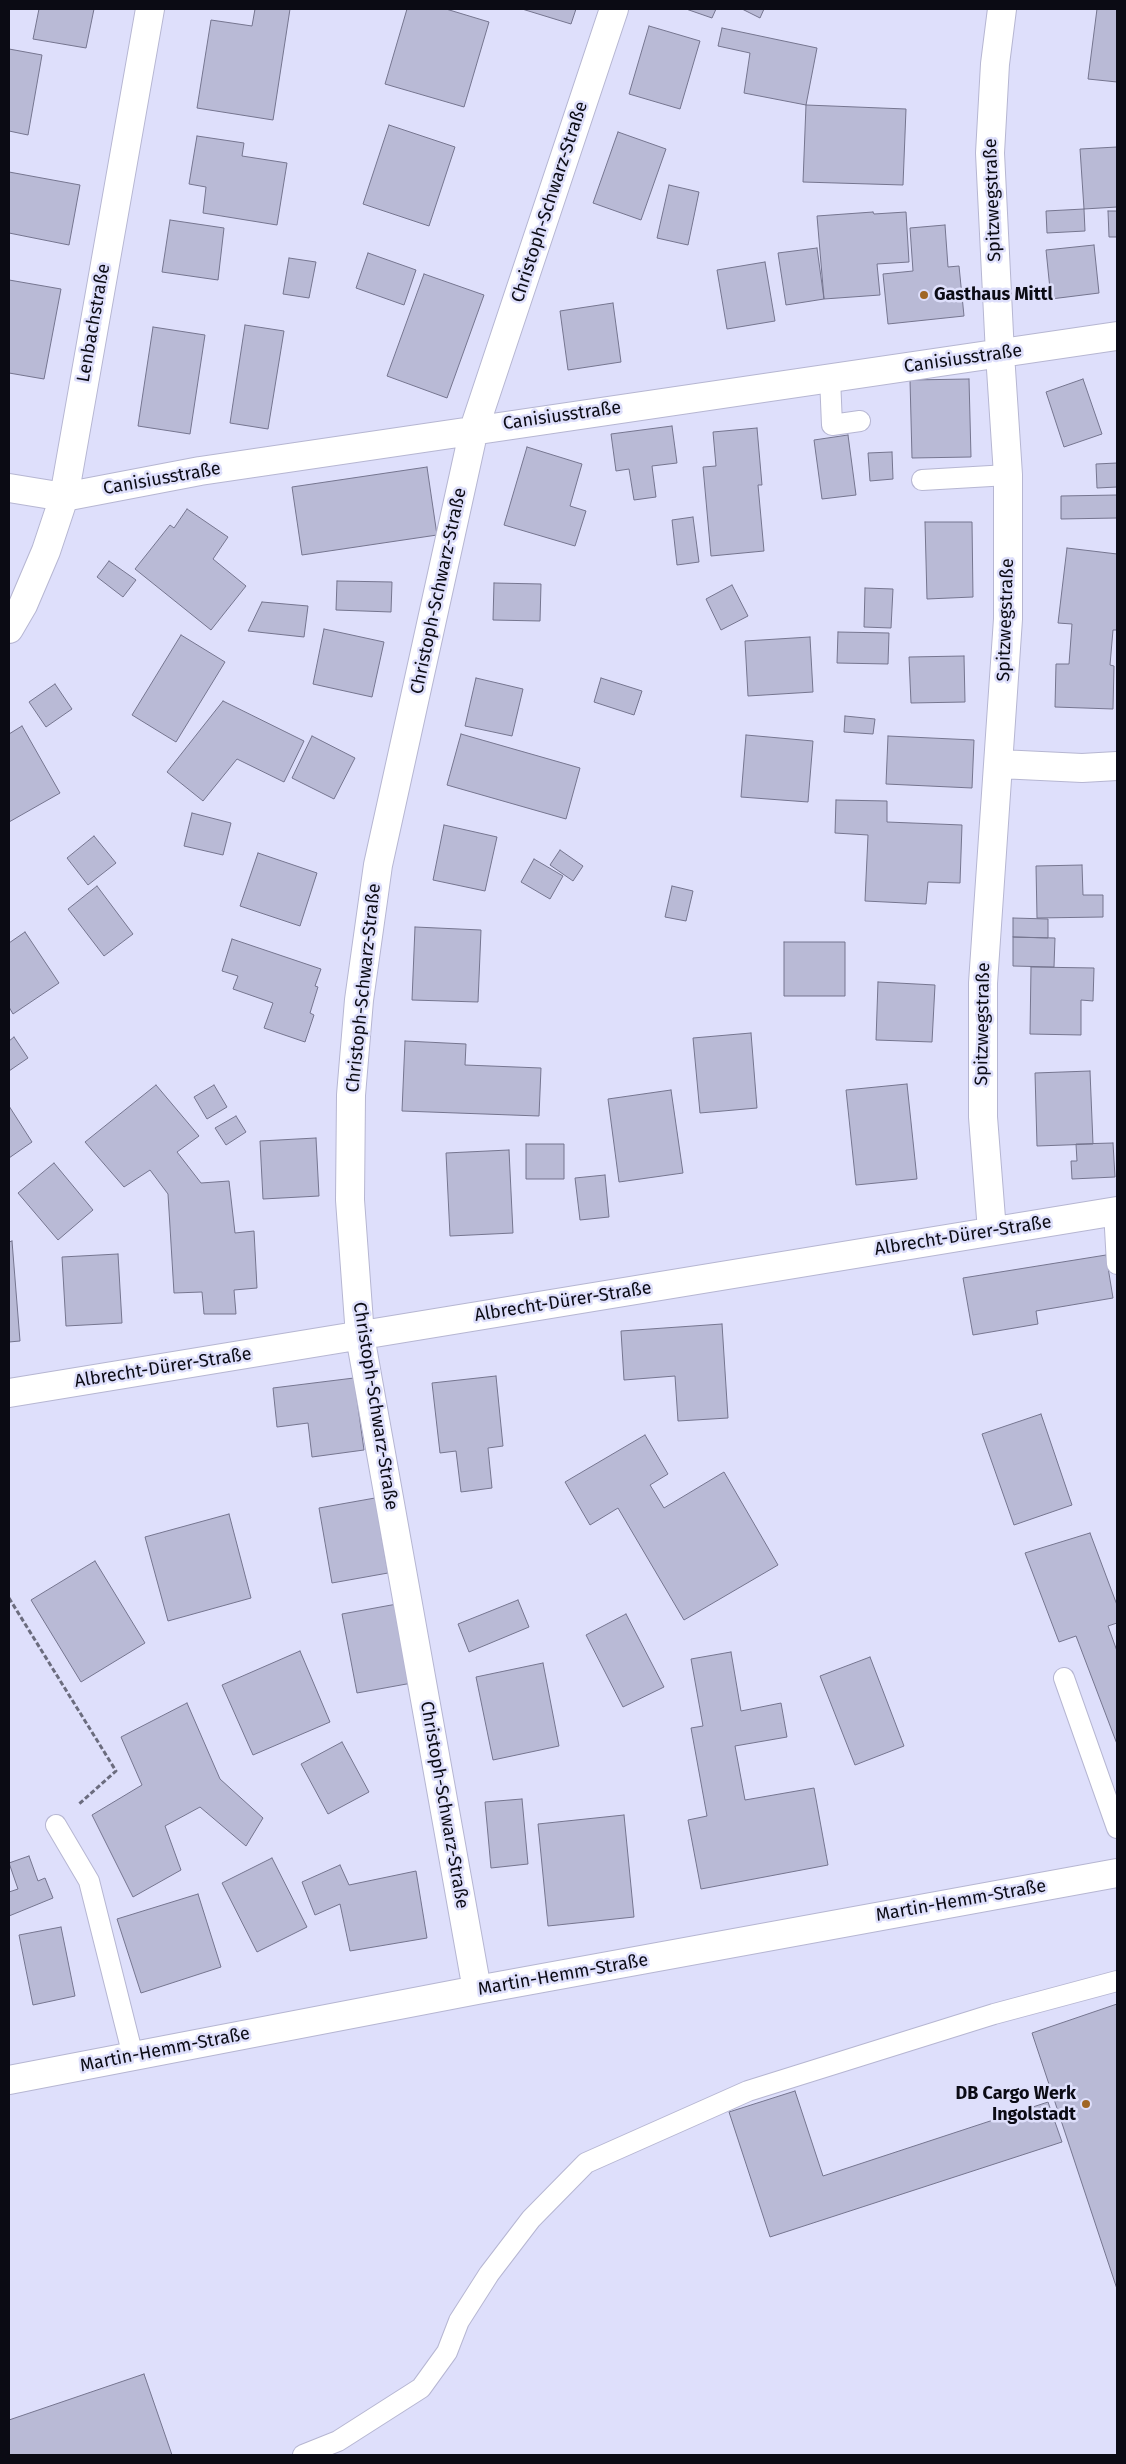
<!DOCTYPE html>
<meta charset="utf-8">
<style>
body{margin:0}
#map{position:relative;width:1126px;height:2464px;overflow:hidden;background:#dedffb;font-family:"Fira Sans",sans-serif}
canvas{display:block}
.frame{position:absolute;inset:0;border:10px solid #0b0b14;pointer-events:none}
</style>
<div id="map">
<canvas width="1126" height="2464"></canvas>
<div class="frame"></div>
</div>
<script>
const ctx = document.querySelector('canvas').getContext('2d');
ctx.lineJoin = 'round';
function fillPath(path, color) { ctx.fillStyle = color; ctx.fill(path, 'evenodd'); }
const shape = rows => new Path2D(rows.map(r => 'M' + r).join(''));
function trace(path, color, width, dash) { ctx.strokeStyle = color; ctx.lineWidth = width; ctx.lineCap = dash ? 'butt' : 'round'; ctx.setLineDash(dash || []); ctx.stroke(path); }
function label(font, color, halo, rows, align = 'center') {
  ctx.font = font + ' "Fira Sans",sans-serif'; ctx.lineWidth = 5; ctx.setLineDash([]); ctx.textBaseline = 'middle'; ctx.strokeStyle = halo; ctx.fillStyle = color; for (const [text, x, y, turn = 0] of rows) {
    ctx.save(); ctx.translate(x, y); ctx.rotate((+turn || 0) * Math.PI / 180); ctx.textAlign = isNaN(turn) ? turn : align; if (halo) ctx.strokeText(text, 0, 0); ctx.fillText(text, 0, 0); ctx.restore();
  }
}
const building = shape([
 [39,9,94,9,86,48,33,39,39,9],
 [255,9,290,9,273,120,197,108,211,20,252,26,255,9],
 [407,9,446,9,489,22,464,107,385,84,407,9],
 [522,9,576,9,571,24,522,9],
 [686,9,716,9,712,18,686,9],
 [742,9,764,9,760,18,742,9],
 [1097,9,1117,9,1117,82,1088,79,1097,9],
 [649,26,700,41,680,109,629,94,649,26],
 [722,28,817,48,806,105,744,93,750,53,718,46,722,28],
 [9,49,42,55,28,135,9,131,9,49],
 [806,105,906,109,903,185,803,182,806,105],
 [389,125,455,147,429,226,363,204,389,125],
 [618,132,666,149,641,220,593,203,618,132],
 [197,136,244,143,242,156,287,163,277,225,203,213,206,187,189,184,197,136],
 [1117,147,1117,207,1084,209,1080,149,1117,147],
 [9,172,80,185,69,245,9,233,9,172],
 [669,185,699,192,688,245,657,238,669,185],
 [1084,209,1085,231,1047,233,1046,211,1084,209],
 [1108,211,1117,211,1117,237,1109,237,1108,211],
 [873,212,874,214,906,212,909,262,877,264,880,295,824,299,817,216,873,212],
 [170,220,224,228,218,280,162,272,170,220],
 [945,225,948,267,959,266,964,316,888,324,883,274,913,271,910,228,945,225],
 [1094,245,1099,293,1051,299,1046,250,1094,245],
 [817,248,824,299,786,305,778,253,817,248],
 [368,253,416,270,404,305,356,288,368,253],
 [289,258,316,262,309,298,283,294,289,258],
 [765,262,775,321,727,329,717,270,765,262],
 [424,274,484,295,447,398,387,376,424,274],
 [9,280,61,289,44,379,9,373,9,280],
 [613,303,621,362,568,370,560,311,613,303],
 [245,325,284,331,268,429,230,423,245,325],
 [153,327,205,335,190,434,138,426,153,327],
 [969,379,971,457,912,458,910,380,969,379],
 [1083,379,1102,434,1064,447,1046,392,1083,379],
 [672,426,677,463,652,466,656,497,634,500,629,469,616,471,611,434,672,426],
 [757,428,762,485,758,485,764,551,711,556,703,467,716,466,713,432,757,428],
 [848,435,856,495,822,499,814,440,848,435],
 [527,447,582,464,570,506,586,511,575,546,504,525,527,447],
 [892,452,893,479,870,481,868,453,892,452],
 [1117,463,1117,487,1097,488,1096,464,1117,463],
 [427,467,437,535,302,555,292,487,427,467],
 [1117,495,1117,518,1061,519,1061,496,1117,495],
 [187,509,228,537,213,559,246,586,211,630,135,569,170,525,174,528,187,509],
 [693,517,699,562,677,565,672,520,693,517],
 [925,522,972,522,973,597,927,599,925,522],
 [1067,548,1117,554,1117,630,1113,630,1110,665,1114,666,1113,709,1055,707,1056,664,1069,664,1072,624,1058,623,1067,548],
 [109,561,136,580,123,597,97,577,109,561],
 [337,581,392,582,391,612,336,610,337,581],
 [494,583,541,584,540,621,493,620,494,583],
 [732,585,748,616,721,630,706,599,732,585],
 [865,588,893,589,891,628,864,627,865,588],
 [262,602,308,606,304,637,248,631,262,602],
 [324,629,384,642,372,697,313,684,324,629],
 [838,632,889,633,888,664,837,663,838,632],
 [181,635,225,662,176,742,132,715,181,635],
 [810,637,813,692,748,696,745,641,810,637],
 [964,656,965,702,911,703,909,657,964,656],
 [476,678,523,689,512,736,465,726,476,678],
 [601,678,642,691,634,715,594,702,601,678],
 [55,684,72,709,46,727,29,702,55,684],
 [223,701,304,741,284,782,237,759,203,801,167,772,223,701],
 [845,716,875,719,873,734,844,732,845,716],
 [22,726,60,793,9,822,9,734,22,726],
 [461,734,580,768,566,819,447,785,461,734],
 [746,735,813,741,808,802,741,797,746,735],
 [312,736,355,758,334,799,292,778,312,736],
 [888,736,974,740,972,788,886,784,888,736],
 [836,800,887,801,887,822,962,825,960,883,928,882,926,904,865,901,868,835,835,833,836,800],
 [192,813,231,823,223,855,184,846,192,813],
 [444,825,497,837,485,891,433,880,444,825],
 [94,836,116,863,88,885,67,858,94,836],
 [560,850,583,866,573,881,550,865,560,850],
 [258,853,317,873,300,926,240,906,258,853],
 [534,859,563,876,550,899,521,882,534,859],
 [1082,865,1083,895,1103,895,1103,917,1037,918,1036,866,1082,865],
 [97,886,133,934,104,956,68,909,97,886],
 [672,886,693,891,686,921,665,917,672,886],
 [1013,918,1048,919,1048,938,1013,937,1013,918],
 [415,927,481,930,478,1002,412,1000,415,927],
 [25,932,59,983,13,1014,9,1007,9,943,25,932],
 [1013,937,1055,938,1054,967,1013,966,1013,937],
 [232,939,321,969,315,986,318,987,310,1013,314,1015,305,1042,264,1028,273,1003,233,989,238,976,222,971,232,939],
 [784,942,845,942,845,996,784,996,784,942],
 [1031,967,1094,968,1093,1001,1081,1000,1081,1035,1030,1034,1031,967],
 [878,982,935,985,932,1042,876,1040,878,982],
 [751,1033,757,1108,700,1113,693,1038,751,1033],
 [14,1037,28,1058,9,1071,9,1041,14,1037],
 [405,1041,466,1044,465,1065,541,1068,539,1116,402,1111,405,1041],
 [1090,1071,1093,1144,1037,1146,1035,1073,1090,1071],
 [907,1084,917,1179,856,1185,846,1090,907,1084],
 [156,1085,199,1136,177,1152,201,1183,229,1181,235,1233,254,1231,257,1288,234,1290,236,1314,204,1314,202,1292,174,1293,168,1194,150,1170,124,1187,85,1142,156,1085],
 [214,1085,227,1107,207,1119,194,1097,214,1085],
 [671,1090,683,1173,619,1182,608,1099,671,1090],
 [9,1106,32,1142,9,1158,9,1106],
 [236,1116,246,1132,226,1145,215,1128,236,1116],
 [316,1138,319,1196,263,1199,260,1141,316,1138],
 [1113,1143,1115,1177,1072,1179,1071,1161,1077,1161,1076,1144,1113,1143],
 [526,1144,564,1144,564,1179,526,1179,526,1144],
 [509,1150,513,1233,450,1236,446,1153,509,1150],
 [54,1163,93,1210,58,1240,18,1193,54,1163],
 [605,1175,609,1217,580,1220,575,1178,605,1175],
 [12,1241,20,1341,9,1342,9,1242,12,1241],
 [118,1254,122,1323,66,1326,62,1257,118,1254],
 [1106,1255,1113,1298,1036,1311,1038,1324,973,1335,963,1278,1106,1255],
 [722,1324,728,1418,678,1421,675,1376,624,1380,621,1331,722,1324],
 [496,1376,503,1446,488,1448,492,1488,461,1492,456,1451,440,1453,432,1383,496,1376],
 [354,1378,364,1450,312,1457,308,1423,277,1427,273,1388,354,1378],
 [1041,1414,1072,1505,1014,1525,982,1434,1041,1414],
 [645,1435,668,1474,650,1485,664,1508,724,1472,778,1565,684,1620,618,1508,590,1525,565,1482,645,1435],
 [375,1498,388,1573,332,1583,319,1508,375,1498],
 [229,1514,251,1598,168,1621,145,1537,229,1514],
 [1090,1533,1117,1605,1117,1623,1108,1626,1117,1651,1117,1744,1076,1636,1059,1642,1025,1553,1090,1533],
 [95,1561,145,1643,81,1682,31,1600,95,1561],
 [518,1600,529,1627,469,1652,458,1624,518,1600],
 [397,1604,412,1683,357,1693,342,1614,397,1604],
 [626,1614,664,1687,623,1707,586,1635,626,1614],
 [300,1651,330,1722,253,1755,222,1685,300,1651],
 [731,1652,741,1711,781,1703,787,1737,735,1746,745,1800,814,1788,828,1865,701,1889,688,1820,707,1816,691,1728,703,1726,691,1659,731,1652],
 [870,1657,904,1746,855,1765,820,1676,870,1657],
 [543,1663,559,1746,493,1760,476,1677,543,1663],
 [187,1703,220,1779,263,1818,246,1846,200,1807,165,1826,181,1870,133,1897,92,1815,142,1785,121,1737,187,1703],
 [342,1742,369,1792,328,1814,301,1764,342,1742],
 [522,1799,528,1864,491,1868,485,1802,522,1799],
 [624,1815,634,1917,548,1926,538,1824,624,1815],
 [29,1856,38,1881,45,1878,53,1898,9,1916,9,1892,18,1889,9,1863,29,1856],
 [272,1858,307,1927,257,1952,222,1883,272,1858],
 [340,1865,349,1885,416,1871,427,1938,350,1951,340,1904,315,1915,302,1882,340,1865],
 [198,1894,221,1967,141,1993,117,1919,198,1894],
 [61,1927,75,1996,33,2005,19,1935,61,1927],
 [1117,2004,1117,2289,1032,2033,1117,2004],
 [795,2091,823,2176,1048,2102,1062,2142,770,2237,729,2112,795,2091],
 [144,2374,172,2455,9,2455,9,2420,144,2374]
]);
const path = shape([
 [9,1598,116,1771,78,1805]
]);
const lane = shape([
 [830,378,832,425,860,421],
 [922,480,1008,475],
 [1114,1211,1117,1264],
 [1064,1678,1117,1828],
 [56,1825,89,1881,133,2056],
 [303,2455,338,2441,421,2388,447,2352,459,2321,489,2274,531,2219,586,2163,748,2091,994,2014,1117,1981]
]);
const street = shape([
 [9,488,64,497,200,471,1117,336],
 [9,629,23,605,46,551,64,497,150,9],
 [1000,764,1082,768,1117,766],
 [992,1231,983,1117,983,983,1008,619,1008,475,1000,354,990,153,995,64,1002,9],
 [9,1393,1117,1211],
 [477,1990,360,1336,350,1200,351,1095,359,1000,378,865,474,429,614,9],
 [9,2080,477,1990,1117,1873]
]);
const markers = [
 [924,295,5,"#a06625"],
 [1086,2104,5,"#a06625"]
];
const streetNames = [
 ["Spitzwegstraße",993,200,-92],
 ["Christoph-Schwarz-Straße",550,202,-72],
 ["Lenbachstraße",94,323,-80],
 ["Canisiusstraße",963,359,-8],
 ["Canisiusstraße",562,416,-8],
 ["Canisiusstraße",162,479,-10],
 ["Christoph-Schwarz-Straße",439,591,-78],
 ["Spitzwegstraße",1006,620,-88],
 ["Christoph-Schwarz-Straße",364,988,-84],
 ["Spitzwegstraße",983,1024,-89],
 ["Albrecht-Dürer-Straße",963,1236,-9],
 ["Albrecht-Dürer-Straße",563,1302,-9],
 ["Albrecht-Dürer-Straße",163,1368,-9],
 ["Christoph-Schwarz-Straße",375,1406,81],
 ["Christoph-Schwarz-Straße",444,1805,80],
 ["Martin-Hemm-Straße",961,1901,-10],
 ["Martin-Hemm-Straße",563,1975,-10],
 ["Martin-Hemm-Straße",165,2050,-11]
];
const poiNames = [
 ["Gasthaus Mittl",934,295],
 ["DB Cargo Werk",1076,2094,"right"],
 ["Ingolstadt",1076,2115,"right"]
];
fillPath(building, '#b9bad6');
trace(building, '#75758f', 1);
trace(lane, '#b6b6d2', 22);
trace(street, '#b6b6d2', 30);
trace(path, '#6b6c7e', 3, [5, 2.5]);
trace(lane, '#fff', 20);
trace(street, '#fff', 28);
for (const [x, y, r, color] of markers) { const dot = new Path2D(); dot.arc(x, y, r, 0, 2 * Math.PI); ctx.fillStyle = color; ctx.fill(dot); trace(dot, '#dedffb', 2); }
label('18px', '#0b0b14', '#dedffb', streetNames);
label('bold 18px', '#0b0b14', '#dedffb', poiNames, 'left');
</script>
